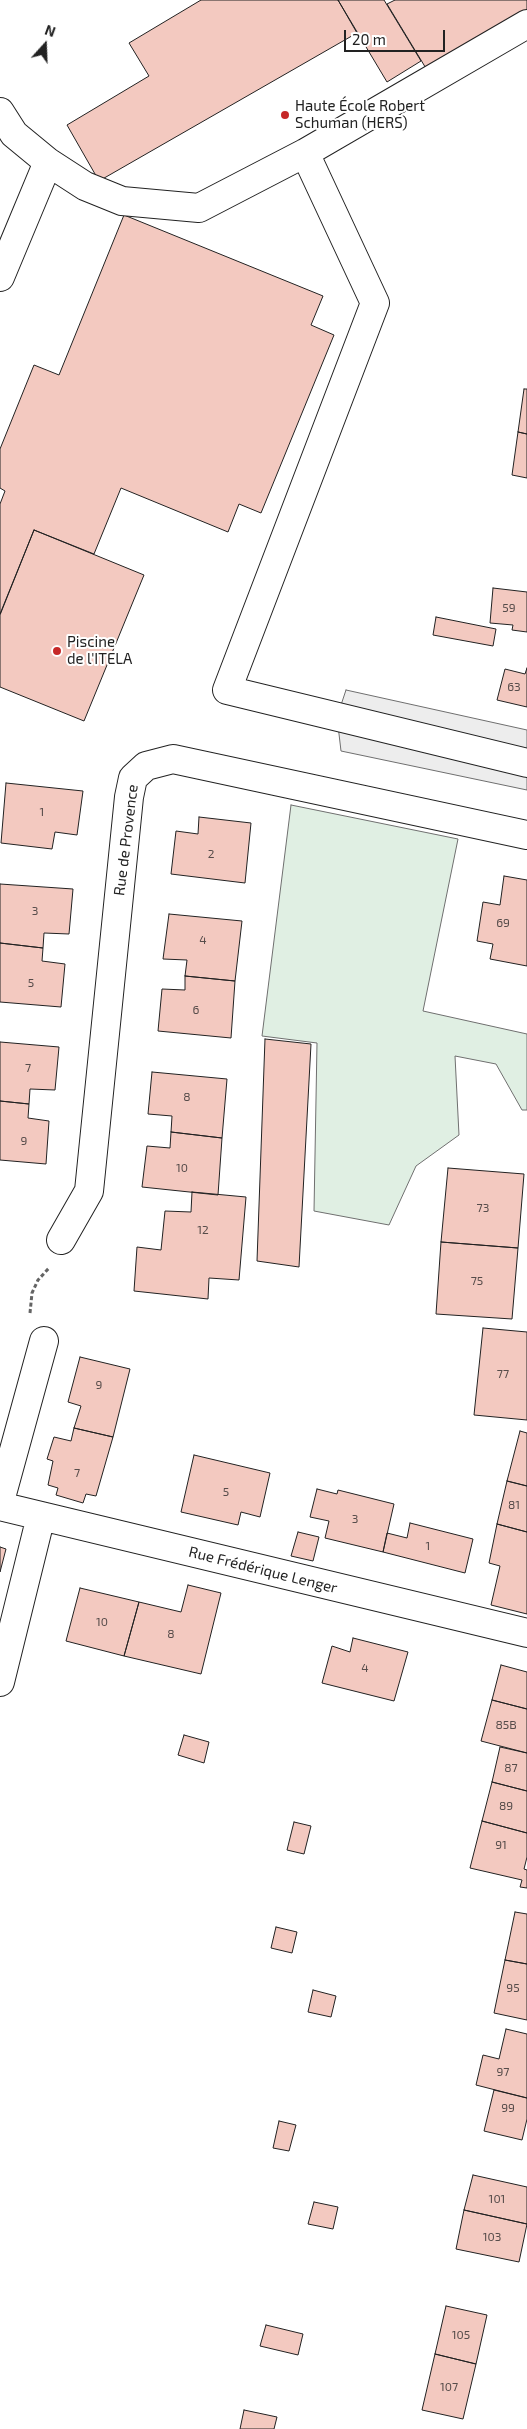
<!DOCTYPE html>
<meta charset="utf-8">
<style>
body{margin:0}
#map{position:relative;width:527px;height:2429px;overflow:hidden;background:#fff;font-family:"Exo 2",sans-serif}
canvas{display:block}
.north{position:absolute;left:20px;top:20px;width:50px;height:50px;-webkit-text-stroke:4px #fff;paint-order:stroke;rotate:20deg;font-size:14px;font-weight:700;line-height:20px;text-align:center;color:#222}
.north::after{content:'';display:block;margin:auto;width:18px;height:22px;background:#222;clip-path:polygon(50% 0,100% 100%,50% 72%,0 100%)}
.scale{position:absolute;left:344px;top:30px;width:101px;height:22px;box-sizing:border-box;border:2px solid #222;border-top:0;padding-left:6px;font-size:15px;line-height:18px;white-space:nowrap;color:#222;-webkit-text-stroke:4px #fff;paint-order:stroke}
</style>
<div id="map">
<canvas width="527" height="2429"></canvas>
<div class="north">N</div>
<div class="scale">20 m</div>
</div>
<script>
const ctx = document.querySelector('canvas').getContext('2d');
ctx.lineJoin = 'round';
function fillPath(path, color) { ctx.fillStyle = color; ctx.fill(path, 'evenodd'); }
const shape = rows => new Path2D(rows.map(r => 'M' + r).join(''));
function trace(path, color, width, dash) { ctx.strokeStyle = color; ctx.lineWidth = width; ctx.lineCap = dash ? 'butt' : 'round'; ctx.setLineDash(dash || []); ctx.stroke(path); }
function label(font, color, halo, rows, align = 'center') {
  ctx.font = font + ' "Exo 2",sans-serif'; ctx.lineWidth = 4; ctx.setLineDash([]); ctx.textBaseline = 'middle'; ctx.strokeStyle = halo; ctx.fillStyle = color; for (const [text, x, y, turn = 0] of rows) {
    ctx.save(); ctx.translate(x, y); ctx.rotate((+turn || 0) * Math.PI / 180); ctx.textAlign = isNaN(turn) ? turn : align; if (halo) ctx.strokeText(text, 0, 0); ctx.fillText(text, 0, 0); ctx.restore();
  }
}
const green = shape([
 [291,805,458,839,423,1011,527,1034,527,1110,522,1110,496,1064,455,1056,459,1135,416,1166,389,1225,314,1211,317,1043,262,1036,291,805]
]);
const parking = shape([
 [346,690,527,730,527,790,341,751,337,717,346,690]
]);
const building = shape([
 [201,0,338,0,357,33,99,181,67,125,149,76,129,43,201,0],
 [338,0,384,0,421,61,387,82,338,0],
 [395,0,527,0,527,12,427,70,387,4,395,0],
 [124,215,323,296,311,325,334,335,261,513,239,504,228,532,121,488,94,554,34,530,0,614,0,504,5,491,0,488,0,449,34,365,59,375,124,215],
 [524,389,527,389,527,434,518,432,524,389],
 [518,432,527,434,527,478,512,475,518,432],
 [34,530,144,575,84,721,0,687,0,615,34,530],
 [493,588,527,592,527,632,512,630,513,625,490,623,493,588],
 [436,617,496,629,493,646,433,635,436,617],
 [527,668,527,707,497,700,505,669,525,674,527,668],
 [6,783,83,791,77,835,55,832,52,849,1,843,6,783],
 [199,817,251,823,245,883,171,874,176,831,198,834,199,817],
 [504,876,527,880,527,966,490,959,493,944,477,941,483,902,500,905,504,876],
 [0,884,73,889,69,934,44,933,43,948,0,943,0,884],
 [169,914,242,921,235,981,185,976,187,960,163,959,169,914],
 [0,943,43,948,42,961,65,964,61,1007,0,1002,0,943],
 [185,976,235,981,231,1038,158,1031,162,989,185,990,185,976],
 [265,1039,311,1044,299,1267,257,1261,265,1039],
 [0,1042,59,1047,55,1090,30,1089,29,1104,0,1101,0,1042],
 [152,1072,227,1079,222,1138,171,1132,172,1116,148,1114,152,1072],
 [0,1101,29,1104,28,1118,49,1121,46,1164,0,1160,0,1101],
 [171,1132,222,1138,218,1195,142,1187,147,1146,170,1148,171,1132],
 [448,1168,524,1174,518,1248,441,1242,448,1168],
 [192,1192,246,1197,239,1280,209,1278,208,1299,134,1291,137,1247,161,1250,165,1211,191,1212,192,1192],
 [441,1242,518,1248,512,1319,436,1314,441,1242],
 [483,1328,527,1332,527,1420,474,1415,483,1328],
 [80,1357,130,1369,113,1437,74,1428,81,1406,68,1402,80,1357],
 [74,1428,113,1437,96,1496,86,1494,83,1503,56,1495,58,1488,48,1485,53,1461,47,1459,54,1437,71,1441,74,1428],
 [520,1431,527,1433,527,1486,507,1481,520,1431],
 [194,1455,270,1473,260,1517,241,1512,238,1525,181,1512,194,1455],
 [507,1481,527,1486,527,1532,497,1524,507,1481],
 [317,1489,337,1494,338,1490,394,1504,383,1552,325,1538,329,1521,310,1517,317,1489],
 [410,1523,473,1539,465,1573,383,1552,387,1533,407,1538,410,1523],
 [497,1524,527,1532,527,1614,491,1605,500,1566,489,1563,497,1524],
 [298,1532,319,1537,313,1561,291,1556,298,1532],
 [0,1547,6,1549,0,1572,0,1547],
 [188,1585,221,1593,201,1674,124,1656,139,1602,181,1612,188,1585],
 [80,1588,139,1602,124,1656,66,1641,80,1588],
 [353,1638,408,1652,394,1701,322,1683,332,1646,350,1652,353,1638],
 [501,1665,527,1672,527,1709,492,1700,501,1665],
 [492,1700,527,1709,527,1753,481,1741,492,1700],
 [184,1735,209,1742,204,1763,178,1755,184,1735],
 [500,1747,527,1753,527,1791,492,1782,500,1747],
 [492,1782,527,1791,527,1833,482,1821,492,1782],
 [482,1821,527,1833,527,1857,524,1869,527,1870,527,1888,520,1887,522,1880,470,1868,482,1821],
 [294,1822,311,1826,304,1854,287,1850,294,1822],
 [515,1912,527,1914,527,1964,505,1960,515,1912],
 [276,1927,297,1932,292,1953,271,1948,276,1927],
 [505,1960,527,1964,527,2020,494,2013,505,1960],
 [313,1990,336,1996,331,2017,308,2012,313,1990],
 [506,2029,527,2034,527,2098,476,2085,483,2055,499,2059,506,2029],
 [494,2090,527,2098,527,2119,522,2140,484,2131,494,2090],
 [279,2121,296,2125,289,2151,273,2148,279,2121],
 [473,2175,527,2187,527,2224,464,2210,473,2175],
 [314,2202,338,2207,333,2229,308,2224,314,2202],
 [464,2210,527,2224,519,2262,456,2249,464,2210],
 [446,2306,487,2315,476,2364,435,2354,446,2306],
 [266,2325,303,2334,298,2355,260,2346,266,2325],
 [435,2354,476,2364,463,2419,422,2410,435,2354],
 [244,2410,277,2417,274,2429,240,2429,244,2410]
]);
const path = shape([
 [30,1313,32,1293,38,1280,49,1268]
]);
const minor = shape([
 [0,112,14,134,48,162,85,186,122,201,199,208,305,153,527,24],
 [305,153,375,303,227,690,527,763],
 [0,277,48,162],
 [61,1240,89,1191,129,797,133,778,146,766,173,759,527,835],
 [0,1501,44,1341],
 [0,1506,527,1633],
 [0,1682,41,1516]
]);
const markers = [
 [285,115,5,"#c62828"],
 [57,651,5,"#c62828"]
];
const numberNames = [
 ["59",509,608],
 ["63",514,687],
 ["1",42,812],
 ["2",211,854],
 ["3",35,911],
 ["69",503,923],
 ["4",203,940],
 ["5",31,983],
 ["6",196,1010],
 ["7",28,1068],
 ["8",187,1097],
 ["9",24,1141],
 ["10",182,1168],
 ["73",483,1208],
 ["12",203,1230],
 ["75",477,1281],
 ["77",503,1374],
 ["9",99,1385],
 ["7",77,1473],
 ["5",226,1492],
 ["81",514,1505],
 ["3",355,1519],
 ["1",428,1546],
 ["10",102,1622],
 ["8",171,1634],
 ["4",365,1668],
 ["85B",506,1725],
 ["87",511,1768],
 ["89",506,1806],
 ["91",501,1845],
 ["95",513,1988],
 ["97",503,2072],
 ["99",508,2108],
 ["101",497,2199],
 ["103",492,2237],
 ["105",461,2335],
 ["107",449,2387]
];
const poiNames = [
 ["Haute École Robert",295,106],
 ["Schuman (HERS)",295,123],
 ["Piscine",67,642],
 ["de l'ITELA",67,659]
];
const streetNames = [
 ["Rue de Provence",126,840,-83],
 ["Rue Frédérique Lenger",263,1570,14]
];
fillPath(green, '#e0efe3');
trace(green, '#6f6f6f', 1);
fillPath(parking, '#ededed');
trace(parking, '#6f6f6f', 1);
fillPath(building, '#f3c9c0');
trace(building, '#222', 1);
trace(minor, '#222', 30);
trace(path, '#646464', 3, [4, 2.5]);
trace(minor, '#fff', 28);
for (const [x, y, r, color] of markers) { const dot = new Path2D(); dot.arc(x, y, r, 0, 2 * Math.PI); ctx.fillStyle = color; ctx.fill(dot); trace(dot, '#fff', 2); }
label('12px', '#564c4a', null, numberNames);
label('15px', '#222', '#fff', poiNames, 'left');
label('15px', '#222', '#fff', streetNames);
</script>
